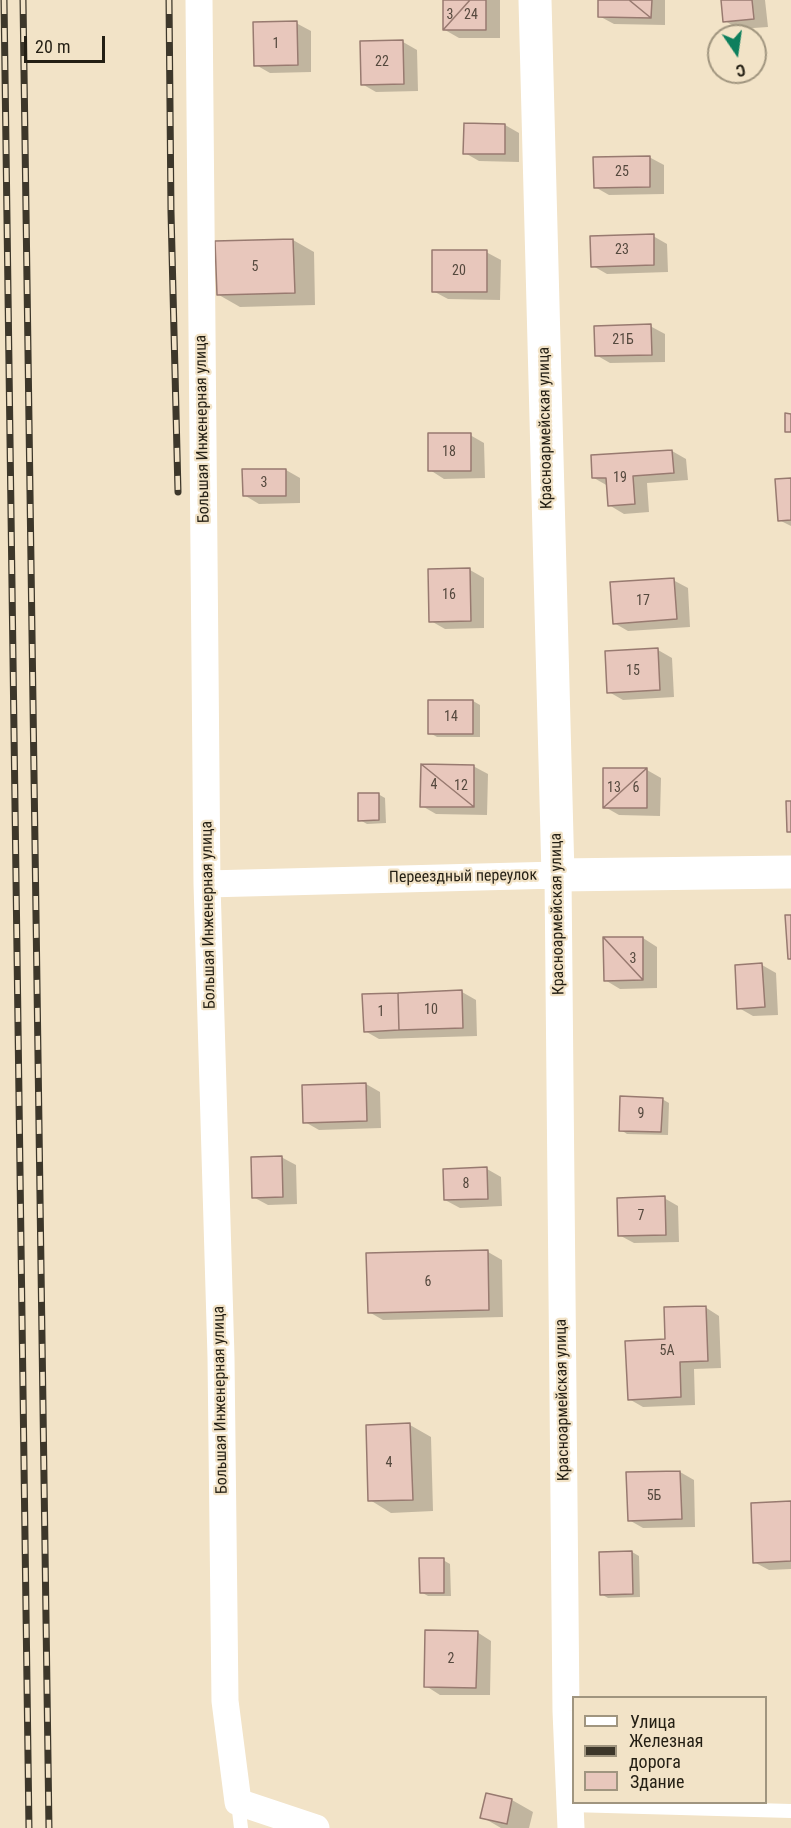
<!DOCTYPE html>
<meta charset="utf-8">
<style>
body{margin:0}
#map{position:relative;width:791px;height:1828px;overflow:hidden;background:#f2e3c7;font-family:"Roboto Condensed",sans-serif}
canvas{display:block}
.legend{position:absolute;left:572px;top:1696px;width:195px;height:108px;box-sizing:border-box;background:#f2e3c7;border:2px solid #a0957f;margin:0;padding:8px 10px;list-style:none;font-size:18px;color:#241f14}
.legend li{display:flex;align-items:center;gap:12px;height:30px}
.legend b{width:30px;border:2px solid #a0957f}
.north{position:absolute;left:707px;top:24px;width:60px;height:60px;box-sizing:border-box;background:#f2e3c7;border:2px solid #a0957f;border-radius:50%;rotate:167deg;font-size:16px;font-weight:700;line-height:24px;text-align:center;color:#241f14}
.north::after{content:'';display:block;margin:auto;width:21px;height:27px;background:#0d7f5d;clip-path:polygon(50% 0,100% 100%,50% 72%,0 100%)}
.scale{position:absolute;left:24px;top:36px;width:81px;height:27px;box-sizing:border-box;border:3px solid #241f14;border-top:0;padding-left:8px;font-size:18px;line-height:21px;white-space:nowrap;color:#241f14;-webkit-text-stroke:4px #f2e3c7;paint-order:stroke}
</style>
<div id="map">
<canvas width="791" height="1828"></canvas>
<ul class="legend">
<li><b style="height:8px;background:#fff"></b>Улица</li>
<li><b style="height:8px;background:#3d372a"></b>Железная дорога</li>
<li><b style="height:16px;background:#e8c7bc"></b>Здание</li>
</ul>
<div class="north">С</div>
<div class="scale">20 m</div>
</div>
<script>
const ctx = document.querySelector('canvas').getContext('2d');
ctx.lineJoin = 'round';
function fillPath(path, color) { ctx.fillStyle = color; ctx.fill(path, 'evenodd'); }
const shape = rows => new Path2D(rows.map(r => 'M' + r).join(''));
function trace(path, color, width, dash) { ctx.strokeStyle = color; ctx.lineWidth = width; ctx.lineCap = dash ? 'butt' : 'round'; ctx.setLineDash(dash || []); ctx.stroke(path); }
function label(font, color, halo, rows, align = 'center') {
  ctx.font = font + ' "Roboto Condensed",sans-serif'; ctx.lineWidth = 4.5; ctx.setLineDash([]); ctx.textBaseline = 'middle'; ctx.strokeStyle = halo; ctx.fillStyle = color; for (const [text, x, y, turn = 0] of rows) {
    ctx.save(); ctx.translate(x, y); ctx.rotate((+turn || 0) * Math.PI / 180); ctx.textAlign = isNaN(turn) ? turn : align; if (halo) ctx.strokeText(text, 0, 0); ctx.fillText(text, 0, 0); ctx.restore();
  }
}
const shadow = shape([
 [444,0,500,0,500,38,459,38,445,30],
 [600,0,665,0,665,25,614,24,599,16],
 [723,0,765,0,768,27,739,29,725,21],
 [296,23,311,31,311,72,270,73,256,65],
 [403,42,417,50,418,91,376,92,362,84],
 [505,125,519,133,519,162,479,161,465,153],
 [649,157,664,165,664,194,609,195,595,187],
 [653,236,667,244,668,272,607,274,593,266],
 [293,240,314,252,315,305,240,307,219,295],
 [486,252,501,260,500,300,448,299,433,291],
 [650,326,665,334,665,362,610,363,596,355],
 [470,435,484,443,485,478,444,479,430,470],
 [672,451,686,459,688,480,647,483,649,512,624,514,609,505,608,486,594,478],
 [286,470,300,478,300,503,259,504,244,495],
 [791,480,791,526,779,520],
 [470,570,484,578,484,628,445,629,431,621],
 [673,580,688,588,690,627,628,631,614,623],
 [658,650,672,658,674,697,623,700,609,692],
 [473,701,480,705,480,737,437,737,430,733],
 [473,766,488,774,487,815,436,814,422,806],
 [647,770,661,778,660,816,619,815,605,807],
 [378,794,385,798,386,823,367,824,360,820],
 [643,938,657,947,657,988,620,989,605,980],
 [762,965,776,973,778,1015,753,1016,739,1008],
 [462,992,476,1000,477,1036,379,1039,365,1031],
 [366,1084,380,1092,381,1128,319,1130,305,1122],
 [662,1099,669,1103,668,1135,627,1134,621,1130],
 [281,1157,296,1165,297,1204,268,1205,253,1197],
 [487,1169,501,1177,502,1206,460,1208,445,1200],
 [664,1198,678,1206,679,1242,634,1243,619,1235],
 [488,1252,502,1260,503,1317,383,1320,369,1312],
 [705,1307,719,1316,721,1368,694,1369,695,1405,643,1407,629,1399,667,1341],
 [410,1425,431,1437,433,1511,391,1513,370,1500],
 [680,1472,694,1480,695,1527,643,1528,629,1520],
 [791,1503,791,1569,769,1570,754,1562],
 [632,1552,639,1556,640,1597,608,1598,601,1594,600,1553],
 [443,1560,450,1564,451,1596,428,1596,421,1592],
 [477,1632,491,1641,490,1695,440,1695,426,1686],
 [487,1795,512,1800,533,1812,529,1828,501,1828,482,1817]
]);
const building = shape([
 [443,0,470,0,443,30,443,0],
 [470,0,486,0,486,30,443,30,470,0],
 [598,0,629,0,651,18,598,17,598,0],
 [629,0,652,0,651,18,629,0],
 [721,0,752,0,754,19,723,22,721,0],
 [297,21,298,65,254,66,253,22,297,21],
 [403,40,404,84,361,85,360,41,403,40],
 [464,123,505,124,505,154,463,154,464,123],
 [650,156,650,187,594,188,593,157,650,156],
 [654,234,654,265,591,267,590,236,654,234],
 [293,239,295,293,217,295,215,241,293,239],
 [432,250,487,250,487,292,432,292,432,250],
 [651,324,652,355,595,356,594,326,651,324],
 [785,413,791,414,791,432,785,432,785,413],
 [428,433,471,433,471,471,428,471,428,433],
 [672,450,674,473,633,476,635,504,608,506,606,478,592,478,591,455,672,450],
 [242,469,286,469,286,496,243,496,242,469],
 [791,478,791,520,778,521,775,479,791,478],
 [470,568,471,621,429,622,428,569,470,568],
 [674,578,677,619,613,624,610,582,674,578],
 [658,648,660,690,607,693,605,651,658,648],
 [428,700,473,700,473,734,428,734,428,700],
 [421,764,474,765,474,807,421,764],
 [421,764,474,807,420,807,421,764],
 [603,768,647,768,603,808,603,768],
 [647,768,647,808,603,808,647,768],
 [358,793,379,793,379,820,358,821,358,793],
 [786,801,791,801,791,832,787,832,786,801],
 [785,915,791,915,791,959,788,959,785,915],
 [603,937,643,937,643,980,603,937],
 [603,937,643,980,604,981,603,937],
 [762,963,765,1007,737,1009,735,965,762,963],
 [462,990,463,1028,399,1030,398,993,462,990],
 [398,993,399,1030,364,1032,362,994,398,993],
 [366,1083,367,1121,303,1123,302,1085,366,1083],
 [620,1096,663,1098,661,1132,619,1131,620,1096],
 [282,1156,283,1197,252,1198,251,1157,282,1156],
 [487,1167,488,1199,444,1200,443,1169,487,1167],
 [665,1196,666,1235,618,1236,617,1198,665,1196],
 [488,1250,489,1310,368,1313,366,1253,488,1250],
 [706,1306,708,1361,680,1362,681,1397,628,1400,625,1341,665,1339,664,1307,706,1306],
 [410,1423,413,1500,368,1501,366,1425,410,1423],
 [680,1471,682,1519,628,1521,626,1472,680,1471],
 [791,1501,791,1561,753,1563,751,1503,791,1501],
 [632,1551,633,1594,600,1595,599,1552,632,1551],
 [419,1558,444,1558,444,1593,420,1593,419,1558],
 [425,1630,478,1631,476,1688,424,1687,425,1630],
 [486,1793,512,1799,507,1824,480,1818,486,1793]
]);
const lane = shape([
 [238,1802,241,1828],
 [570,1805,791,1811]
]);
const street = shape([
 [199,0,207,884,221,1357,225,1701,238,1802,316,1828],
 [207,884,558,875,566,1711,571,1828]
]);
const secondary = shape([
 [535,0,558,875,791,872]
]);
const rail = shape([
 [4,0,29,1828],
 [23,0,49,1828],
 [169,0,171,212,178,492]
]);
const numberNames = [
 ["3",450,15],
 ["24",471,15],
 ["1",276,44],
 ["22",382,62],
 ["25",622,172],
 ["23",622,250],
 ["5",255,267],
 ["20",459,271],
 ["21Б",623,340],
 ["18",449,452],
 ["19",620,478],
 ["3",264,483],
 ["16",449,595],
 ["17",643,601],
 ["15",633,671],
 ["14",451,717],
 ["4",434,785],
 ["12",461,786],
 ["13",614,788],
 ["6",636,788],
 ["3",633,959],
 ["10",431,1010],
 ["1",381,1012],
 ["9",641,1114],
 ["8",466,1184],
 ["7",641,1216],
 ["6",428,1282],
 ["5А",667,1351],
 ["4",389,1463],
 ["5Б",654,1496],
 ["2",451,1659]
];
const streetNames = [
 ["Красноармейская улица",546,428,-91],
 ["Большая Инженерная улица",203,429,-91],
 ["Переездный переулок",463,877,-1],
 ["Красноармейская улица",558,914,-91],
 ["Большая Инженерная улица",209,915,-91],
 ["Большая Инженерная улица",221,1400,-91],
 ["Красноармейская улица",563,1400,-91]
];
fillPath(shadow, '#0003');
fillPath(building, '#e8c7bc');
trace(building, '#987a70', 1.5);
trace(lane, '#fff', 14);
trace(street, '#fff', 27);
trace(secondary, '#fff', 33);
trace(rail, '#3d372a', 7);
trace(rail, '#f2e3c7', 4.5, [14]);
label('14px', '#55493e', null, numberNames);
label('16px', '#241f14', '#f2e3c7', streetNames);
</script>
